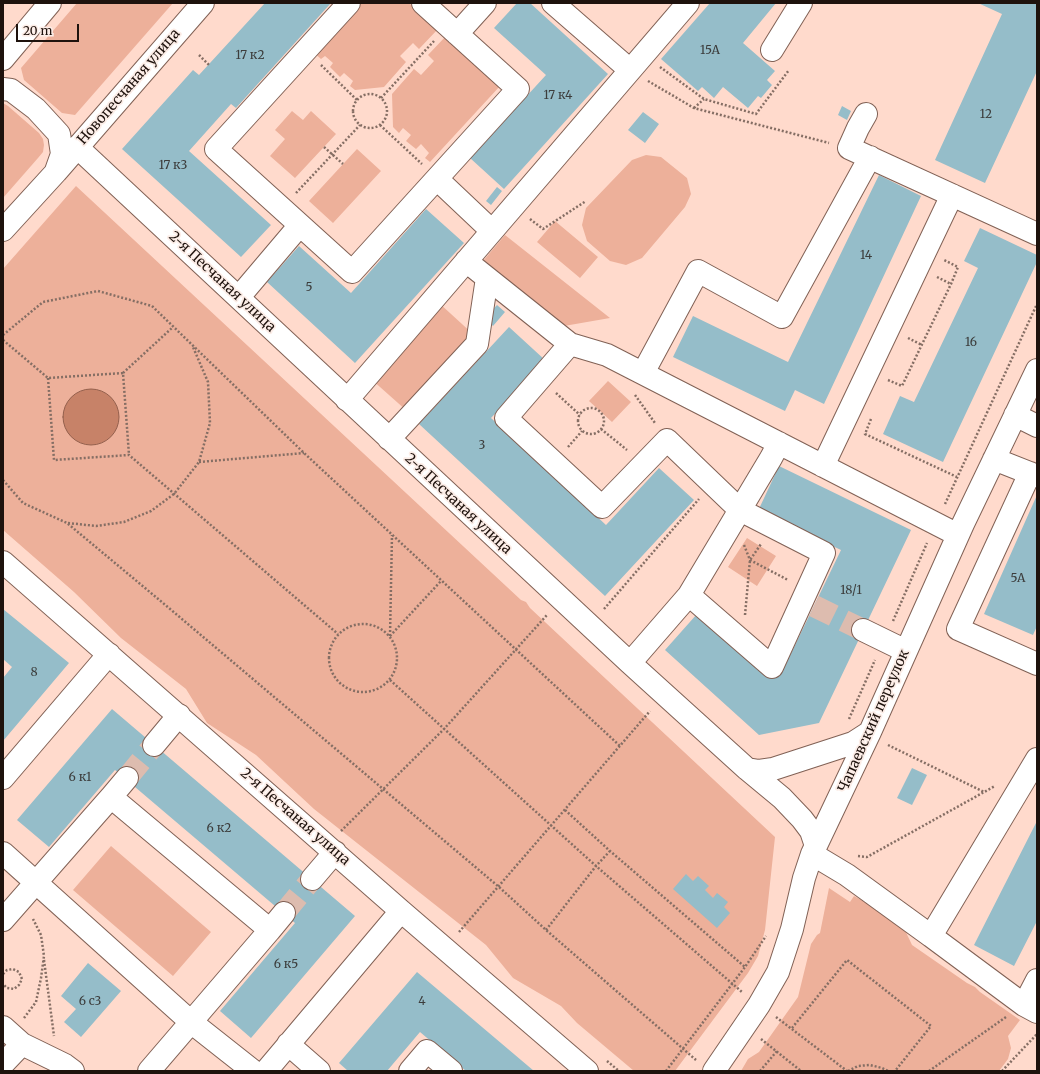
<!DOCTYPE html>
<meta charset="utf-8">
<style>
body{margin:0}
#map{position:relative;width:1040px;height:1074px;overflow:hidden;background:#ffdacc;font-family:Merriweather,serif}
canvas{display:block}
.frame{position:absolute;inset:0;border:4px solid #1e120d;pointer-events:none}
.scale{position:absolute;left:16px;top:24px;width:63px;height:18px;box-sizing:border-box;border:2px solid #1e120d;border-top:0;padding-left:5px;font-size:12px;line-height:14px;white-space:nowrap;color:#1e120d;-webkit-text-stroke:3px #fcede7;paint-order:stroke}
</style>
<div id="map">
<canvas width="1040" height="1074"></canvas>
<div class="frame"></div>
<div class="scale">20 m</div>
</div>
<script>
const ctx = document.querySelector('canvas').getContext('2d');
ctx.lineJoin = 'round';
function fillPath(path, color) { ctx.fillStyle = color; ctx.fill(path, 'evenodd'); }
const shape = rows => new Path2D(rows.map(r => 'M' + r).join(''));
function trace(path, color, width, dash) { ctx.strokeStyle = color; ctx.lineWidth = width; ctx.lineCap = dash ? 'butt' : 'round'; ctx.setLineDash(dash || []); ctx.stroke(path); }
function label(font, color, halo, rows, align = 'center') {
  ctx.font = font + ' Merriweather,serif'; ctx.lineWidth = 3.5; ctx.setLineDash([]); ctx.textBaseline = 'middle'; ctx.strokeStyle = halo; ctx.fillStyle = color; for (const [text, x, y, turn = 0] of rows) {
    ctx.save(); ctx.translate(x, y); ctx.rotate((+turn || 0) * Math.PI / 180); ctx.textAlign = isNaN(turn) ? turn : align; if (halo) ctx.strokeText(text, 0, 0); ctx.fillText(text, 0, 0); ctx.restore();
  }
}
const green = shape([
 [77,3,173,3,75,115,62,113,24,80,21,68],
 [358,3,409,3,438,29,419,49,413,43,400,56,406,62,384,87,355,90,350,86,353,81,344,73,340,77,330,67,333,63,325,56,321,59,313,52],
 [446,36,500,86,430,162,425,158,429,153,421,144,416,149,406,141,411,135,403,128,399,133,393,127,392,94,414,69,421,75,434,61,428,55],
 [3,103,8,106,39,133,43,139,44,145,43,152,38,158,3,198],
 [292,111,303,120,311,111,336,134,295,178,270,156,285,139,275,130],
 [357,149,381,171,333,223,309,201],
 [646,155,661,157,687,178,691,194,685,207,642,258,626,265,610,261,587,241,582,225,586,208,632,160],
 [76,186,521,600,526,602,530,608,775,837,765,930,758,956,748,973,675,1071,634,1071,577,1023,561,1006,513,978,486,945,314,809,256,755,207,723,186,689,121,638,74,592,3,530,3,269],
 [555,221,598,257,580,278,537,242],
 [505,235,610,318,564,326,483,261],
 [439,303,474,335,407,411,371,379],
 [608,381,631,402,612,422,589,401],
 [747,538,776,556,757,586,728,567],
 [111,846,211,932,173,976,73,890],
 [829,888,850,902,854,896,894,918,903,926,912,945,967,983,975,987,980,992,1020,1020,1008,1036,1011,1048,1008,1059,999,1071,741,1071,748,1059,759,1052,798,997,811,944,817,935,820,933]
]);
const water = shape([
 '63 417a28 28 0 1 1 56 0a28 28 0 1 1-56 0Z'
]);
const building = shape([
 [265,3,331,3,236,108,231,104,189,151,271,225,241,257,122,149,193,70,199,75],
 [517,3,530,3,608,74,504,189,470,158,546,75,494,28],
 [710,3,776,3,743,43,775,71,767,80,772,85,761,98,758,96,748,108,723,87,714,98,702,87,698,91,661,59],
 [978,3,1037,3,1037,71,985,183,935,160,1002,14],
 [842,106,851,111,847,120,838,115],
 [643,112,659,124,645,143,628,130],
 [879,175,921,196,824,404,795,390,785,411,673,357,693,316,788,362],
 [497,187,502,191,491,205,486,201],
 [426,209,464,243,355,363,267,282,299,246,351,293],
 [980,228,1037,255,1037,262,943,462,883,434,900,396,914,402,967,291,978,268,964,261],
 [497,305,505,312,493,326,485,318],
 [509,327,545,360,491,418,606,525,659,468,694,500,605,596,419,424],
 [779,466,911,530,819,723,759,735,665,650,697,614,767,677,781,674,841,550,758,511],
 [1037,495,1037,626,1033,635,984,614],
 [3,609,69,663,3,741,3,678,12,667,3,659],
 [112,709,355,916,251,1038,220,1011,295,923,115,770,49,847,17,820],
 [912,768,927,775,912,805,897,798],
 [1037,821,1037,921,1014,966,974,945],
 [686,874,693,881,698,876,709,886,705,890,713,898,717,893,728,902,724,907,730,913,717,928,673,889],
 [88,963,121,991,81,1037,64,1022,76,1009,61,996],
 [417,972,534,1071,466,1071,420,1032,387,1071,348,1071,339,1063]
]);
const minorTunnel = shape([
 [814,606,863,630],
 [127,778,154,745],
 [284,913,312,879]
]);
const path = shape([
 [199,55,209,65],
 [321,65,357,100],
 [660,67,704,99,756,114,789,70],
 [648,81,694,108,829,143],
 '353 111a17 17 0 1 1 34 0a17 17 0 1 1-34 0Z',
 [381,98,434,41],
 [694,108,704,99],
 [380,125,422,164],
 [324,147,343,164],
 [296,193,360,125],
 [530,219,543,229,586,201],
 [937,277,951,284],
 [3,335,43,302,98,291,152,306,304,453,620,746],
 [908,338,922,345],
 [3,340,48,378,123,373,129,455],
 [123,373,173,327],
 [48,378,54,460,129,455,338,634],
 [888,380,902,386,951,284,958,267,944,260],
 [556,393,580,415],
 [635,395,655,423],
 '578 421a13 13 0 1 1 26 0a13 13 0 1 1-26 0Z',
 [871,419,865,434,957,477],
 [601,429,627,450],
 [568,447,582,431],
 [199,462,304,453],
 [3,480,23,503,67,523,163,603,499,887,546,930,696,1060],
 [945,504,1037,304],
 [68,523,96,526,124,522,151,511,174,494,199,462,210,423,208,382,193,347],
 [744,545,750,560,788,580],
 [604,609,699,499],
 [745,615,750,560,761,544],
 [893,621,927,543],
 '329 658a34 34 0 1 1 68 0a34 34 0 1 1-68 0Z',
 [390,636,392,535],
 [390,636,441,581],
 [390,680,596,866,742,992],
 [849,719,875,660],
 [888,745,984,792],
 [565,810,610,851,745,967,766,936],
 [341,831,444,729,547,615],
 [858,856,867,857,995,786],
 [546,930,596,866,610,851],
 [459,932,650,711],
 [44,960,54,1036],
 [3,974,7,970,13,969,19,972,22,979,19,985,14,989,7,988,3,984],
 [776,1017,847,1071],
 [24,1018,36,1002,41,978,44,956,41,935,33,919],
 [792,1028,847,960,931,1026,895,1071],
 [761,1039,801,1071],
 [607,1061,619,1071],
 [666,1071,745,967],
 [760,1071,777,1051],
 [848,1071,858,1066,870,1065,882,1068,888,1071],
 [929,1071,1006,1017],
 [1002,1071,1037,1034]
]);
const minor = shape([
 [349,3,216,149,352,272,518,89,423,3],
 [553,3,630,70],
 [457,34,485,3],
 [772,50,801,3],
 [866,114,858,128,849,148,1037,234],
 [77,147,630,663,747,769,782,798,802,819,811,831,816,846],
 [437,179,492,231],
 [466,261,570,344,607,355,958,535],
 [239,297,300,225],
 [570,344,506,418,602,507,667,440,740,510,824,553,772,667,689,595],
 [643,373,698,271,782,317,870,157],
 [347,400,688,3],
 [1015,415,1037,426],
 [389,439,477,344,487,278],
 [994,459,1037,476],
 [823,466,952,195],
 [1030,473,958,629,1037,664],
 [3,562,401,911,587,1071],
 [863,630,906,651],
 [630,663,689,595,771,458,779,443],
 [154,745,179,715],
 [747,769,759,771,773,769,853,743,870,732],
 [3,778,109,654],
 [111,797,127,778],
 [3,853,191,1022,253,1071],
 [812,854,847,875,931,936,1037,759],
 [312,879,335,852],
 [3,920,111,797,270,930,149,1071],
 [270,930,284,913],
 [931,936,1024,1005,1037,1012],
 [1024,1005,1037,980],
 [3,1027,22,1044,65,1065,73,1071],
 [288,1044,319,1071],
 [3,1064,22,1044],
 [266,1071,401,911],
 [410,1071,427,1051,451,1071],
 [714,1071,759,1005,778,972,792,929,804,878,812,854,870,732,963,524,1037,370]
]);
const major = shape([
 [3,59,50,3],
 [3,89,11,90,36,109,59,134,62,154,56,171],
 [3,230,56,172,203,3]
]);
const numberNames = [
 ["15А",710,51],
 ["17 к2",250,56],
 ["17 к4",558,96],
 ["12",986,115],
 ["17 к3",173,166],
 ["14",866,256],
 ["5",309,288],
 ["16",971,343],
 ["3",482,446],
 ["5А",1018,579],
 ["18/1",851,591],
 ["8",34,673],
 ["6 к1",80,778],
 ["6 к2",219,829],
 ["6 к5",286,965],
 ["6 с3",90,1002],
 ["4",422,1002]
];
const streetNames = [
 ["Новопесчаная улица",129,87,-49],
 ["2-я Песчаная улица",222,282,43],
 ["2-я Песчаная улица",458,504,43],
 ["Чапаевский переулок",874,721,-66],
 ["2-я Песчаная улица",295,817,41]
];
fillPath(green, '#edb09a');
fillPath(water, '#c78268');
trace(water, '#94604d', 1);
fillPath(building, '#95bdc9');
trace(minorTunnel, '#ddbcaf', 22, [22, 11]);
trace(minor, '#816155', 24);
trace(major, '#816155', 24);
trace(path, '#856e64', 2.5, [2, 2]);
trace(minor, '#fff', 22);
trace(major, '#fff', 22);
label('12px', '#3c3d3c', null, numberNames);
label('14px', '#1e120d', '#fcede7', streetNames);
</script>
